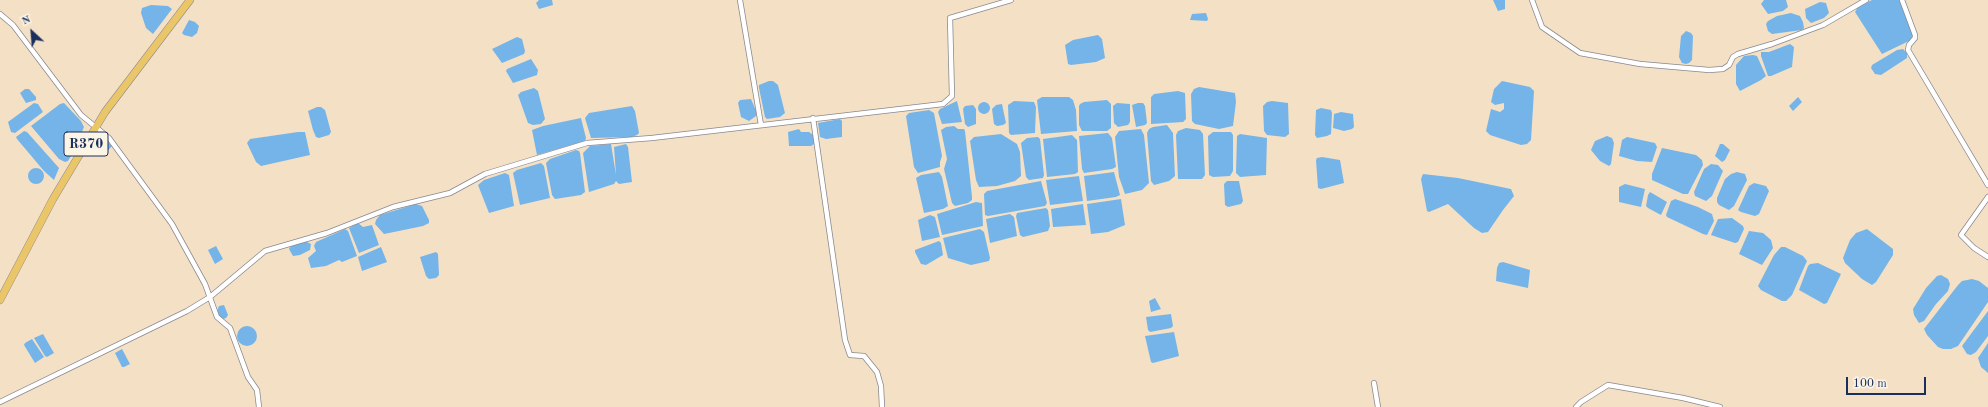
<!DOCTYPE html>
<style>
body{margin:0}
#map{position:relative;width:1988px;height:407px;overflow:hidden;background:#f4e0c4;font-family:"Old Standard TT",serif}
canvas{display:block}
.north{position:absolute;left:12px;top:12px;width:40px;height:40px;-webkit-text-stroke:3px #fcf5e5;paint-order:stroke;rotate:334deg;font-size:11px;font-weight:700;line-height:16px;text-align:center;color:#1b2f5e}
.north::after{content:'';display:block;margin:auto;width:14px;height:18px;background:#1b2f5e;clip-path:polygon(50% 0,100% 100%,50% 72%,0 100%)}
.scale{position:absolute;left:1846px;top:377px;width:80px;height:18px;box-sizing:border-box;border:2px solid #1b2f5e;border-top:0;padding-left:5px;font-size:12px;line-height:14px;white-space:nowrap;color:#1b2f5e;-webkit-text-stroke:3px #fcf5e5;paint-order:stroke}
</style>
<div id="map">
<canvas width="1988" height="407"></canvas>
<div class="north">N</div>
<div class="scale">100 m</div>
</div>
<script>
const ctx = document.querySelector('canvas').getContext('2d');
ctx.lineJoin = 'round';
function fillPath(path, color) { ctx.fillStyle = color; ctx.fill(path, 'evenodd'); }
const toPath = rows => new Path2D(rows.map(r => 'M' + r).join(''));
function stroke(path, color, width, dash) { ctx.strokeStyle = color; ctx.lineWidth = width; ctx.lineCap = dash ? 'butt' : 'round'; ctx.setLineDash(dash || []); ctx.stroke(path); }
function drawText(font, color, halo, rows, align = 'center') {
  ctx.font = font + ' "Old Standard TT",serif'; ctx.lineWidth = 4; ctx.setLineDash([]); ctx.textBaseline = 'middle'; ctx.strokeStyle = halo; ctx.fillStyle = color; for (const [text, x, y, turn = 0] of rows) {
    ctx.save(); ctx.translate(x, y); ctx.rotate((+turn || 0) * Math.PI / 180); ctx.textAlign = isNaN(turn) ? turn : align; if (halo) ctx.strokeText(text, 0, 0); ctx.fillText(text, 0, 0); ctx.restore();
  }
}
const water = toPath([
 [539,0,552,0,553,5,539,9,536,3],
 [1493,0,1505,0,1505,9,1498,11],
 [1764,0,1786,0,1788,7,1783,11,1768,14,1761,4],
 [1872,0,1900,0,1913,33,1911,40,1882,54,1855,12,1858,7],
 [1820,2,1826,3,1829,13,1824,18,1811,23,1806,18,1805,9],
 [151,5,168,6,172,9,153,34,146,28,141,13,142,8],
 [1206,13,1208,19,1207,21,1190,20,1192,14],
 [1791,13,1800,16,1803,22,1804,28,1802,30,1772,34,1768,31,1766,24,1768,21,1777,16],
 [189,20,195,22,199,26,197,33,192,37,184,35,182,33],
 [1686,31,1691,33,1693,36,1692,60,1689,63,1686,64,1682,63,1679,57,1681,36],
 [1098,35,1102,39,1105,58,1096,62,1071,65,1068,64,1065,45,1073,40],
 [517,37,522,39,525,51,524,54,502,63,492,49],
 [1790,44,1794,47,1792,67,1771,76,1768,76,1761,56,1761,52,1769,52],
 [1903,49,1907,53,1907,58,1881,75,1875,74,1871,68,1872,65,1897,50],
 [1753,55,1757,56,1766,76,1761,80,1740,91,1736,84,1736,65,1744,56],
 [531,59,538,70,537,75,513,83,506,71,507,69],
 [769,81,773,81,778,85,785,113,780,117,767,119,765,117,759,88,759,85],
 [1502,81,1530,87,1534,91,1531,140,1527,144,1521,145,1490,135,1486,131,1491,109,1500,112,1504,109,1504,103,1495,105,1491,102,1494,89],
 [1199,87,1235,93,1236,102,1233,126,1219,129,1195,124,1192,121,1191,94,1194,89],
 [534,88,538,91,545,119,541,124,533,125,528,123,518,95,521,92],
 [25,89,29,89,36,97,36,100,26,103,20,93],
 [1178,91,1185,93,1186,119,1183,122,1151,124,1151,97,1154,94],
 [1042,97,1069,97,1073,100,1076,110,1077,131,1041,134,1037,100],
 [1798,97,1802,102,1793,111,1789,106],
 [751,99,757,113,756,116,749,121,741,117,738,103,740,100],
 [1107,100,1111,104,1111,128,1107,131,1082,131,1079,125,1079,106,1080,104,1084,102],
 [957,101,962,122,942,124,938,112,940,109],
 [1014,101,1034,102,1036,107,1035,133,1011,135,1009,133,1008,105],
 [1272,101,1288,103,1289,134,1285,137,1267,135,1264,131,1263,106,1267,102],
 '978 108a6 6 0 1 1 12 0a6 6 0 1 1-12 0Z',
 [34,103,38,104,43,112,15,133,11,132,8,122],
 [64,103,81,121,84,127,74,151,68,161,65,162,59,159,31,126,60,104],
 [1117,103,1130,104,1130,122,1128,125,1118,127,1114,123,1113,106],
 [1138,103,1143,103,1145,106,1147,123,1145,125,1136,127,1132,105],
 [1002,104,1006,123,1003,125,997,126,994,124,992,109,996,105],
 [973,105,976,109,976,124,968,127,965,124,963,109,965,106],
 [632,106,635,111,639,133,637,135,632,137,591,138,585,118,589,113],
 [317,107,321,107,325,110,331,132,329,135,319,138,316,137,313,130,308,111],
 [1321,108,1331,110,1332,113,1331,134,1327,136,1317,138,1315,135,1316,110],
 [929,110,934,113,942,156,940,162,940,167,918,173,914,167,906,116,909,113],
 [1341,112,1353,114,1354,127,1352,129,1344,131,1333,128,1334,114],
 [581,118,586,138,585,141,537,155,532,130,543,126],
 [840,119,842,121,842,137,826,139,820,137,818,123],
 [1167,125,1173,133,1175,176,1169,181,1154,185,1151,181,1147,133,1149,129,1153,127],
 [954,126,958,129,964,129,965,131,972,197,972,200,968,203,955,206,952,203,944,169,947,159,941,130,946,127],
 [1186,128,1200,130,1203,134,1205,175,1202,179,1178,179,1176,135,1178,131],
 [799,129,801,132,809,132,813,135,814,144,811,146,789,146,788,132],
 [1141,129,1144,135,1149,183,1142,190,1125,194,1119,177,1115,137,1119,131],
 [24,131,27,132,59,168,54,180,44,171,17,139,16,137],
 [298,132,305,132,310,155,261,166,256,162,247,143,250,139],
 [1213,132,1231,132,1233,135,1233,171,1230,176,1213,177,1209,175,1208,136],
 [1108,133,1112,138,1116,167,1112,169,1084,173,1082,169,1079,136],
 [1001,134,1017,144,1020,152,1021,176,1015,181,997,186,979,187,976,180,970,141,974,137],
 [1240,134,1267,138,1266,175,1240,177,1236,173,1237,136],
 [1072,135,1077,140,1078,172,1075,174,1047,177,1043,139],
 [1607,136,1612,138,1614,143,1611,164,1609,166,1600,161,1591,150,1595,141],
 [101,137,112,146,103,156,92,149],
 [1627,137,1655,143,1657,147,1652,162,1637,161,1619,156,1622,140],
 [1027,138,1038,137,1040,139,1044,175,1043,178,1029,180,1026,177,1021,143],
 [611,144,616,175,614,147,626,144,628,147,632,182,619,184,616,181,614,184,589,192,583,153,590,146],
 [1720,144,1723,144,1730,150,1725,160,1722,162,1715,156],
 [1662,148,1696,155,1702,160,1703,165,1688,194,1683,194,1652,180,1652,174],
 [576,150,579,151,580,153,585,192,581,195,555,199,552,195,546,163,550,159],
 [1322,157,1340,160,1344,183,1321,189,1318,188,1316,160,1317,158],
 [541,163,544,166,550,198,520,205,513,173,517,170],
 [1711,164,1718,165,1723,171,1712,196,1706,201,1695,196,1694,192,1704,169],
 '28 176a8 8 0 1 1 16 0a8 8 0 1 1-16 0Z',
 [939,172,942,177,948,206,943,209,924,213,916,178,921,175],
 [1114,172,1120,195,1116,197,1087,201,1084,176],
 [1737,172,1745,174,1747,180,1734,206,1729,210,1719,205,1717,202,1717,198,1725,179,1731,174],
 [505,173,509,175,514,206,489,213,478,185,484,180],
 [1423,174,1458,178,1511,189,1514,196,1503,210,1488,232,1482,233,1474,228,1448,204,1429,212,1427,211,1421,179],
 [1079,176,1083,201,1050,205,1046,180],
 [1041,181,1047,203,1045,206,988,216,985,215,984,194,987,191],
 [1227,181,1239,181,1243,201,1241,204,1228,207,1225,205,1224,184],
 [1754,183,1766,186,1769,191,1759,214,1755,216,1741,212,1738,210,1749,186],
 [1625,184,1645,189,1641,207,1619,202,1619,187],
 [1650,192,1667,202,1661,215,1648,208,1646,206,1648,195],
 [1121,199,1125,225,1108,232,1091,234,1087,204],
 [1675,199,1698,207,1712,214,1714,221,1707,235,1703,234,1667,217,1666,215,1671,201],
 [976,202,982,203,983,226,942,235,937,214],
 [416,204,422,206,429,220,429,223,423,226,384,234,375,224,376,220,380,215],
 [1083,204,1086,225,1053,227,1051,209],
 [1046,208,1048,210,1050,226,1048,231,1023,237,1020,235,1016,216,1017,213],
 [1010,214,1014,217,1017,236,990,243,986,219],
 [930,215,935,217,940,237,922,241,918,220],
 [1732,218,1743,226,1744,229,1738,242,1735,243,1711,235,1718,219],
 [358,223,363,227,372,225,379,245,359,253,349,228],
 [345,229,348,231,357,256,342,262,339,260,326,266,311,268,308,258,316,251,314,246,316,242],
 [980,229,984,232,990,258,989,261,971,265,948,258,943,238],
 [1867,229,1893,249,1893,255,1876,282,1872,285,1862,279,1845,263,1843,258,1850,240,1856,233],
 [1749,231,1763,233,1771,240,1773,248,1762,265,1739,254],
 [305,241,311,244,310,250,300,255,293,256,289,249,290,247],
 [939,241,941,243,943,255,926,265,921,264,915,252,915,250],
 [216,246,223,259,215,264,208,250],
 [381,247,387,262,362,271,358,257],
 [1781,247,1785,247,1803,256,1807,261,1792,295,1786,301,1782,301,1761,290,1758,286,1774,255],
 [436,252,438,254,439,275,436,278,429,279,426,276,420,257],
 [1503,262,1530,270,1528,288,1496,281,1497,268,1499,263],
 [1818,263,1841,274,1827,303,1824,304,1799,290,1808,266,1810,264],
 [1941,275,1948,279,1950,284,1948,291,1936,304,1924,321,1919,323,1914,315,1913,309,1926,288,1937,276],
 [1972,279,1979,281,1988,288,1988,302,1958,346,1951,349,1943,349,1938,347,1927,335,1924,329,1958,285,1962,281],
 [1155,298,1161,309,1151,312,1149,301],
 [224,305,228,315,226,318,223,319,220,317,217,311,219,306],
 [1988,311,1988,336,1976,352,1971,355,1967,354,1962,346],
 [1171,314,1173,326,1171,328,1150,332,1148,330,1146,317],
 '237 336a10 10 0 1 1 20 0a10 10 0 1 1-20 0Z',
 [1174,332,1179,356,1153,363,1151,362,1145,336],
 [43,334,54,353,47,357,45,356,34,338],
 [32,339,44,357,35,363,24,345,25,343],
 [1988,343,1988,373,1981,367,1978,358],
 [122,349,130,364,124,367,122,367,115,353]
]);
const street = toPath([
 [740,0,761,125],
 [1532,0,1542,27,1580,53,1640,64,1709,70,1723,69,1729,65,1733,57,1738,54,1772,44,1823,25,1866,0],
 [1902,0,1915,35,1915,38,1909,45,1908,50,1988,185],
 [0,14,13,25,81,115,109,138,172,224,205,284,217,317,230,328,248,377,257,390,259,407],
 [813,118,845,340,850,355,864,356,877,372,881,386,882,407],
 [1988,197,1961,235,1974,248,1988,257],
 [1374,383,1378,407],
 [0,402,187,311,210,297,265,251,327,233,393,207,450,193,485,174,587,143,652,138,943,104,952,96,950,18,1011,0],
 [1576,407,1581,402,1608,385,1683,398,1720,407]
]);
const primary = toPath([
 [0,300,53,199,105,112,190,0]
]);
const shields = [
 [86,144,44]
];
const shieldNames = [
 ["R370",86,144]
];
fillPath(water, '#75b4e8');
stroke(street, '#888891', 6);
stroke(primary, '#888891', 8);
stroke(street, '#fff', 4.5);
stroke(primary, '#ebc669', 7);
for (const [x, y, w] of shields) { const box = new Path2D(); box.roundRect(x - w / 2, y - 12, w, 24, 3); ctx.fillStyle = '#fcf5e5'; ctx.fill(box); stroke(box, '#1b2f5e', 1); }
drawText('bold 14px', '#1b2f5e', null, shieldNames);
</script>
